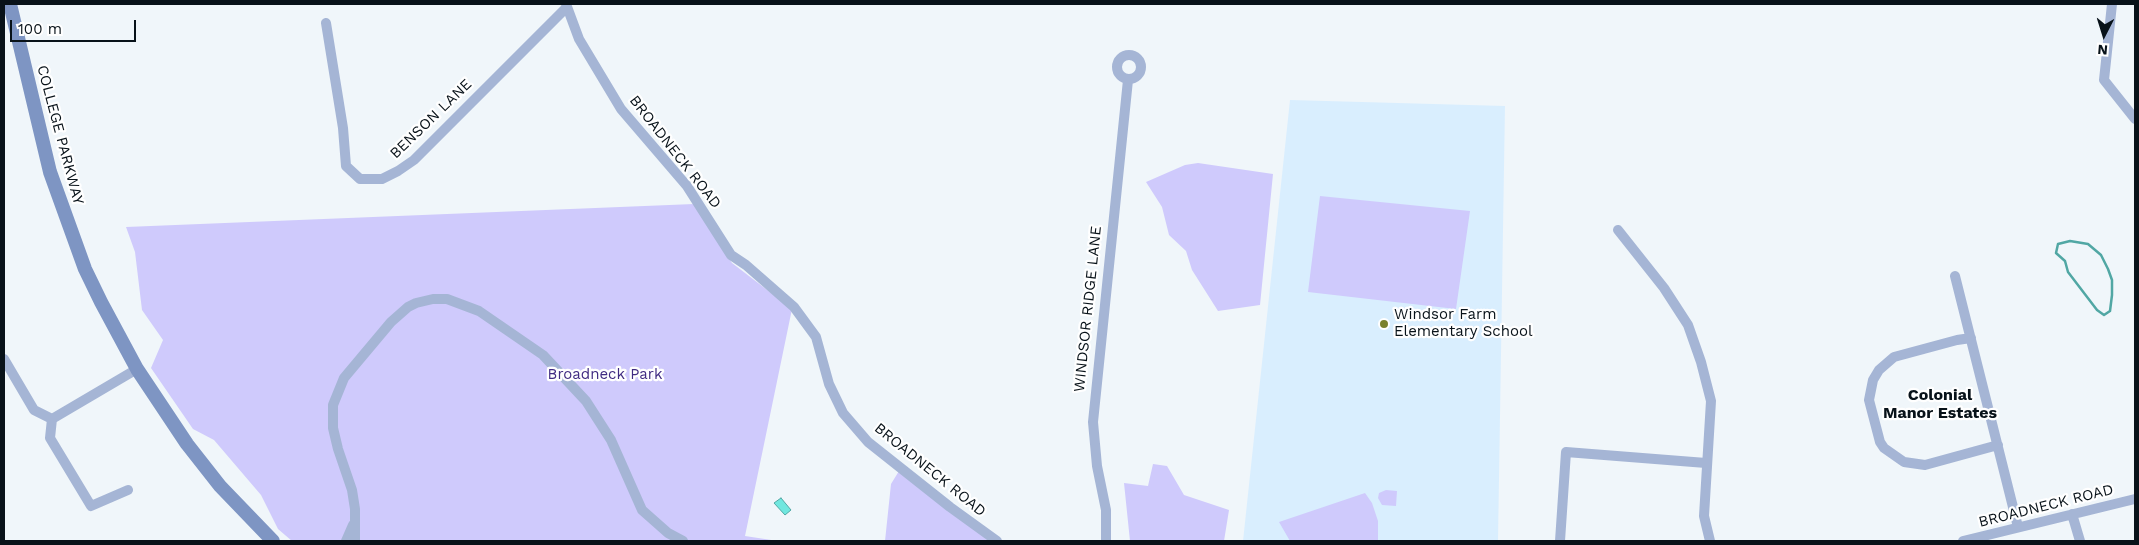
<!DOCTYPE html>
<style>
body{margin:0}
#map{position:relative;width:2139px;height:545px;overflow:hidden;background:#f0f6fa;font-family:"Work Sans",sans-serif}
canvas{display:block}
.frame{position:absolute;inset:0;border:5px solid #081219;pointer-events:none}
.north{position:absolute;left:2079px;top:10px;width:50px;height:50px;-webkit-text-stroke:4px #fff;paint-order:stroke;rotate:185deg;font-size:14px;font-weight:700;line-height:20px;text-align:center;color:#081219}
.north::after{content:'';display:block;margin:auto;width:18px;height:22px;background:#081219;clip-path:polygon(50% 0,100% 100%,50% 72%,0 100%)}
.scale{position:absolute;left:10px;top:20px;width:126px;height:22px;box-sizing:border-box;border:2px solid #081219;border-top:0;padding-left:6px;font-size:15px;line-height:18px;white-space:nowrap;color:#081219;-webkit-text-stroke:4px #fff;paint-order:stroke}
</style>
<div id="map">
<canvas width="2139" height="545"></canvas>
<div class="frame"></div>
<div class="north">N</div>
<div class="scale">100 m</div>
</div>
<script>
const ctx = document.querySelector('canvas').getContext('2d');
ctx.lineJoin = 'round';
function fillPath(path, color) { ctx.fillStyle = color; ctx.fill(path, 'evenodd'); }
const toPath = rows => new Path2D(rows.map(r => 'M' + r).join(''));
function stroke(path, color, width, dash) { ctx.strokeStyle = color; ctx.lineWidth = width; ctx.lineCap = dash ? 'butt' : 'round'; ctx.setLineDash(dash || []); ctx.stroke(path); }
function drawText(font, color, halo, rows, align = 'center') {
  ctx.font = font + ' "Work Sans",sans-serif'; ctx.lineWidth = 4.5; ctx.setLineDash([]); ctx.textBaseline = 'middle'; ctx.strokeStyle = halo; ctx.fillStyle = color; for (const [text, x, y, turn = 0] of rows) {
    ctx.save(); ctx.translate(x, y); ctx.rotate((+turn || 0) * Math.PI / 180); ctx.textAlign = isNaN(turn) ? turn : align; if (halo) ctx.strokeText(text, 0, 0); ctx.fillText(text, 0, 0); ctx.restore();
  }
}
const built = toPath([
 [1290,100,1505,106,1498,541,1243,541]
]);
const green = toPath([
 [1198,163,1273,174,1260,305,1218,311,1192,270,1186,251,1169,235,1162,207,1146,182,1185,165],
 [1320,196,1470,211,1456,309,1308,292],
 [694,204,732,263,792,309,745,536,778,541,292,541,278,529,261,495,214,440,193,429,151,368,163,340,142,310,135,252,126,227],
 [1153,464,1167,466,1184,495,1229,510,1224,541,1130,541,1124,483,1148,486],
 [899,471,993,541,885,541,891,484],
 [1386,490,1397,491,1396,506,1382,505,1378,498,1379,493],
 [1365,493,1372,503,1378,521,1378,541,1290,541,1279,522]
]);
const water = toPath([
 [781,498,791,510,785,515,774,503,781,498]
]);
const stream = toPath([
 [2070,241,2088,244,2101,255,2108,269,2112,280,2112,295,2110,311,2104,315,2097,310,2068,272,2065,261,2056,253,2058,244,2070,241]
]);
const street = toPath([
 [566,4,579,39,621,109,687,186,731,255,746,265,794,307,816,337,829,384,843,413,868,442,950,507,997,541],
 [2112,4,2104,80,2135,119],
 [326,23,343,128,346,166,360,179,382,179,398,171,414,160,566,8],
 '1117 67a12 12 0 1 1 24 0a12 12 0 1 1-24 0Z',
 [1618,230,1664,288,1688,325,1701,362,1711,401,1704,516,1710,541],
 [1955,276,2018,527],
 [1971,338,1957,340,1894,357,1879,370,1873,380,1869,400,1880,442,1884,448,1904,462,1925,465,1998,445],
 [4,359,34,410,52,419],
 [52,419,50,438,91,506,128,490],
 [52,419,137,369],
 [2072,514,2080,541],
 [346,541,353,525],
 [355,541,355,509,352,490,338,449,333,428,333,405,344,378,391,322,408,307,416,303,433,299,447,299,479,311,543,355,586,401,611,440,642,510,668,533,683,541],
 [1106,541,1106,510,1097,466,1093,422,1128,80],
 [1560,541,1566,452,1706,463],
 [1963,541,2135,499]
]);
const secondary = toPath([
 [10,4,50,172,85,269,101,302,137,369,187,444,220,486,273,541]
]);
const markers = [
 [1384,324,5,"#79812c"]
];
const streetNames = [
 ["BENSON LANE",431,119,-44],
 ["COLLEGE PARKWAY",60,135,75],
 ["BROADNECK ROAD",675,152,52],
 ["WINDSOR RIDGE LANE",1088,309,-84],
 ["BROADNECK ROAD",930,470,39],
 ["BROADNECK ROAD",2046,506,-14]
];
const poiNames = [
 ["Windsor Farm",1394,315],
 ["Elementary School",1394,332]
];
const parkNames = [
 ["Broadneck Park",605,375]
];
const neighbourhoodNames = [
 ["Colonial",1940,395],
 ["Manor Estates",1940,413]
];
fillPath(built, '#d9eefe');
fillPath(green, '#cfcafc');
fillPath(water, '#70e7df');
stroke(water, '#51a7a4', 1);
stroke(stream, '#51a7a4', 2.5);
stroke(street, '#a5b5d5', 10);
stroke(secondary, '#7e95c3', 14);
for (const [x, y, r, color] of markers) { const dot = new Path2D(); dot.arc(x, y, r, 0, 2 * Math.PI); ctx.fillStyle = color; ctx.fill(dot); stroke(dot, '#fff', 2); }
drawText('15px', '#081219', '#fff', streetNames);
drawText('15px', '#081219', '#fff', poiNames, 'left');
drawText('15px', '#402b82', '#fff', parkNames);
drawText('bold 16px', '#081219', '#fff', neighbourhoodNames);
</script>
